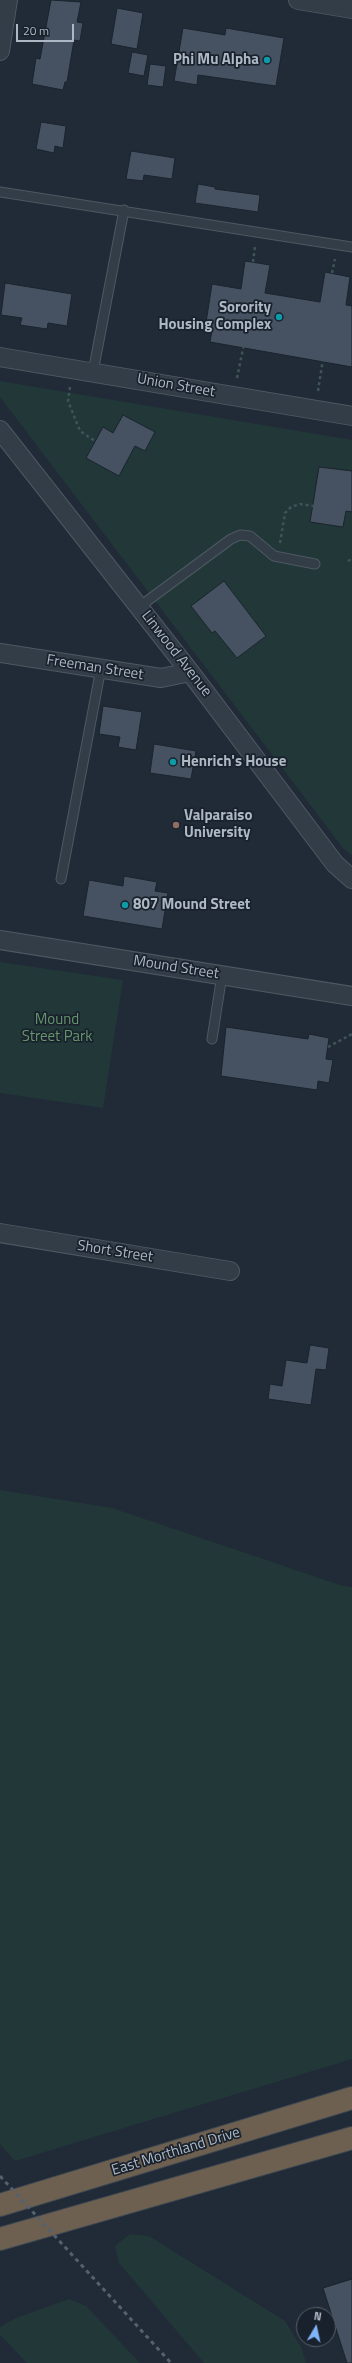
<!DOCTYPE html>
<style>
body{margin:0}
#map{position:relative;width:352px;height:2363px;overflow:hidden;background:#202b37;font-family:"Titillium Web",sans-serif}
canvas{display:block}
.north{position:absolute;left:296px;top:2307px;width:40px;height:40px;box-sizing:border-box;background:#19222c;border:1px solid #545e69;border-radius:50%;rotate:9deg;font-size:11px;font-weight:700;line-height:16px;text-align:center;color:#adb8c4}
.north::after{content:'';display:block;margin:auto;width:14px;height:18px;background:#7fb5f8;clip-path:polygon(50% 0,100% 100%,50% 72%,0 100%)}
.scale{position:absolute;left:16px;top:24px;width:58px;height:18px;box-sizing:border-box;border:2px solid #adb8c4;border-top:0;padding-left:5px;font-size:12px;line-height:14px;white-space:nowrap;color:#adb8c4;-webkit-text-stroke:3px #19222c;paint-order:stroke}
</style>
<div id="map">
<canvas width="352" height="2363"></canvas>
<div class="north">N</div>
<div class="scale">20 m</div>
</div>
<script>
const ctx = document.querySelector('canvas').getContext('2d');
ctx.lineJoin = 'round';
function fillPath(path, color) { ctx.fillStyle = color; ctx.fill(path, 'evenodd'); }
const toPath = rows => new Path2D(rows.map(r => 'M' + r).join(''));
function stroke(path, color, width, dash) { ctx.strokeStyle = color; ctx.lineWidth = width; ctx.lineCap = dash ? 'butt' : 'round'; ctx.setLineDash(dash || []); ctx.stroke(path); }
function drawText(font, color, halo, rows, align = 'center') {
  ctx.font = font + ' "Titillium Web",sans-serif'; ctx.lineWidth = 3.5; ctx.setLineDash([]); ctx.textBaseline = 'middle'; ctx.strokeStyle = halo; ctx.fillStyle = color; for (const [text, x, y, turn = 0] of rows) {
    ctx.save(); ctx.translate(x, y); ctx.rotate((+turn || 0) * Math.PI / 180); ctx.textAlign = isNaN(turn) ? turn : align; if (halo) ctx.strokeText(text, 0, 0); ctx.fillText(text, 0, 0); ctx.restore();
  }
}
const green = toPath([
 [0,381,352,440,352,856,343,848,0,397],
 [0,962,123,980,103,1108,0,1093],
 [0,1490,112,1508,340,1585,352,1587,352,2059,15,2161,0,2144],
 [130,2234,149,2236,285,2321,302,2349,306,2363,204,2363,119,2263,115,2246],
 [69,2299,86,2306,140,2363,27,2363,0,2335,0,2327,16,2318]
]);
const building = toPath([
 [51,0,81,2,77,22,83,23,80,41,74,40,67,82,65,82,63,90,32,84,36,58,40,59,51,0],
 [117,8,143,13,137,49,111,44,117,8],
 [183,28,225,35,226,28,284,38,276,86,198,75,197,85,174,81,183,28],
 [132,52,148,55,144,76,128,73,132,52],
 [150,64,166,66,163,87,147,85,150,64],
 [41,122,66,126,63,148,55,146,54,153,36,149,41,122],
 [131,151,175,158,172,179,144,175,143,181,126,179,131,151],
 [198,184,215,187,215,189,260,195,258,212,195,203,198,184],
 [245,261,270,265,265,293,320,302,325,272,350,277,346,305,352,306,352,367,210,342,212,330,205,329,212,284,241,289,245,261],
 [5,283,72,294,67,326,48,323,47,329,20,325,22,318,1,315,5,283],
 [123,415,155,432,145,451,135,446,119,476,86,458,103,427,113,433,123,415],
 [319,467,352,471,352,512,346,511,343,527,310,522,319,467],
 [224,581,266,636,237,658,215,631,212,633,191,606,224,581],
 [103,706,142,712,136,750,118,747,120,737,99,734,103,706],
 [154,744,196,751,191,779,150,773,154,744],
 [124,876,157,882,155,891,168,893,162,929,83,916,89,880,123,886,124,876],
 [226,1027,308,1039,309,1034,329,1038,326,1059,333,1060,329,1083,318,1081,317,1090,221,1076,226,1027],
 [310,1345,329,1348,326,1370,316,1369,311,1405,268,1399,270,1384,282,1386,286,1360,307,1363,310,1345],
 [352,2279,352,2363,347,2363,323,2288,352,2279]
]);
const path = toPath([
 [253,262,255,246],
 [332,273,335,259],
 [237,378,244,344],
 [70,387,68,401,80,431,95,441],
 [318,391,323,359],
 [280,543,285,513,291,507,300,504,313,506],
 [348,561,352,559],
 [328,1047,352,1034]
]);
const lane = toPath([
 [0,192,352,247],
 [93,372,124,210],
 [139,607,231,539,240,535,250,536,274,556,315,564],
 [61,879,101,668],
 [212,1039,222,975]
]);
const street = toPath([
 [298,0,352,9],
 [0,51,8,0],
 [0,357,352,416],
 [0,430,190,672,335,864,352,879],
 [0,653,161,678,190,672],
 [0,940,352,996],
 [0,1233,230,1271]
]);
const highway = toPath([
 [0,2205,352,2098],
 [0,2239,352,2138]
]);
const rail = toPath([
 [0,2176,171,2363]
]);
const markers = [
 [267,60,4,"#0f9aa8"],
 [279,317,4,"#0f9aa8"],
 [173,762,4,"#0f9aa8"],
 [176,825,4,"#8d6e63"],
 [125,905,4,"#0f9aa8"]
];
const poiNames = [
 ["Phi Mu Alpha",259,60,"right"],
 ["Sorority",271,308,"right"],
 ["Housing Complex",271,325,"right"],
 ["Henrich's House",181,762],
 ["Valparaiso",184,816],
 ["University",184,833],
 ["807 Mound Street",133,905]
];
const streetNames = [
 ["Union Street",176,386,10],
 ["Linwood Avenue",176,654,52],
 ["Freeman Street",95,668,9],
 ["Mound Street",176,968,9],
 ["Short Street",115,1252,9],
 ["East Morthland Drive",176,2152,-17]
];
const parkNames = [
 ["Mound",57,1020],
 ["Street Park",57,1037]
];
fillPath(green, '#223738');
fillPath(building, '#465261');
stroke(building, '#1b242e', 1);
stroke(lane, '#4e5862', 11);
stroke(street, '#4e5862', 20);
stroke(highway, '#3e4852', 24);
stroke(path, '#3f5456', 2.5, [3, 3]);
stroke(lane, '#333d48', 9);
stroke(street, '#333d48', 18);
stroke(highway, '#6e6050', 22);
stroke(rail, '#55616f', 3, [4, 4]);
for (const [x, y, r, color] of markers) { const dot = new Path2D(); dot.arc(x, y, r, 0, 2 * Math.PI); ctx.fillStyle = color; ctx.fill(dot); stroke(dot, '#19222c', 1.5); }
drawText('bold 15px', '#adb8c4', '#19222c', poiNames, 'left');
drawText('15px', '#adb8c4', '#19222c', streetNames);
drawText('15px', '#65956d', '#19222c', parkNames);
</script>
